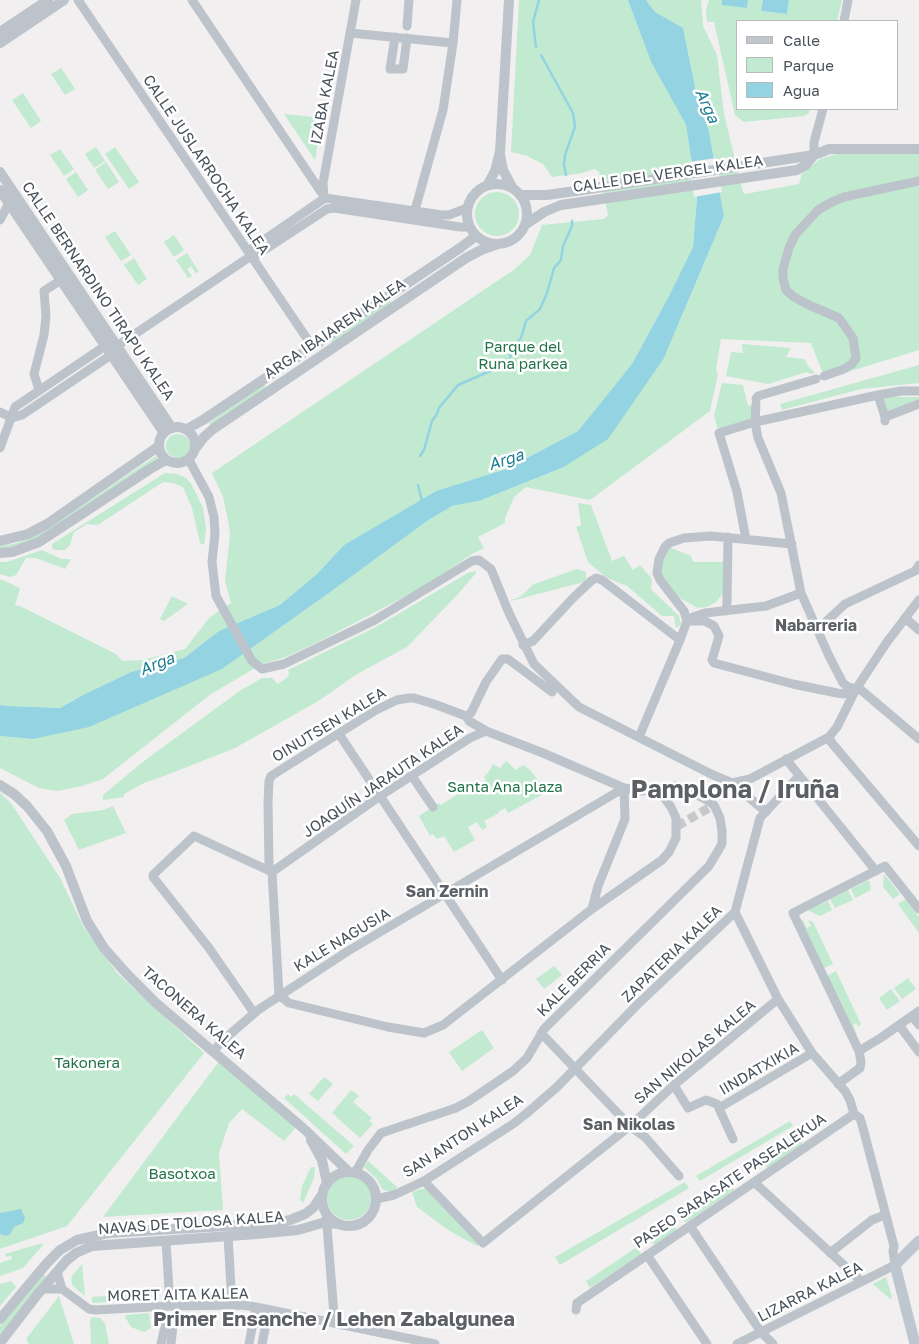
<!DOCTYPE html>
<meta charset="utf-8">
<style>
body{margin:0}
#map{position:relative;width:919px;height:1344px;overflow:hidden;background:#f1efef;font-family:"Golos Text",sans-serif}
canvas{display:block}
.legend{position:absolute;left:736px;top:20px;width:162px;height:90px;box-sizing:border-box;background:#fff;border:1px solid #b6babd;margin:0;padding:6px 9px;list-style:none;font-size:15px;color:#49525a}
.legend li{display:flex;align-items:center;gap:10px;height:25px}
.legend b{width:25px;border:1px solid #b6babd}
</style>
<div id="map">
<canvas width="919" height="1344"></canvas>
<ul class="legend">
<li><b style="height:6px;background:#bec7d0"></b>Calle</li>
<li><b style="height:14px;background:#c2ead0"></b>Parque</li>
<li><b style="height:14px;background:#94d3e1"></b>Agua</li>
</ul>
</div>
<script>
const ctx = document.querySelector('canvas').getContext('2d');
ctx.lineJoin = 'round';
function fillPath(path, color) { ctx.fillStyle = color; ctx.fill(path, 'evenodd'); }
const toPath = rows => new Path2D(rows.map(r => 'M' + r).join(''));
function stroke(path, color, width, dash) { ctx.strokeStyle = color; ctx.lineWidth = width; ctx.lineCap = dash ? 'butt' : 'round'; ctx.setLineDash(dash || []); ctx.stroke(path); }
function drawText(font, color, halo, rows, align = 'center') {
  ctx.font = font + ' "Golos Text",sans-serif'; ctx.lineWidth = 5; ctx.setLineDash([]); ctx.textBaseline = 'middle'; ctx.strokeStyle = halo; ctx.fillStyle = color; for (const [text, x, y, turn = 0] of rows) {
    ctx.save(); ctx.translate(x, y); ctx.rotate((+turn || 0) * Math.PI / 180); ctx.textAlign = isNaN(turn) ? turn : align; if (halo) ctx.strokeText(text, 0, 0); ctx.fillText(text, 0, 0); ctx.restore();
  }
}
const green = toPath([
 [519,0,628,0,651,62,686,125,697,198,693,247,669,296,632,364,578,431,506,469,436,491,344,545,317,574,280,605,219,631,184,658,131,672,83,695,60,708,9,706,0,705,0,579,20,588,15,605,20,606,116,654,122,661,143,660,185,649,210,617,231,603,225,581,230,534,228,520,223,497,212,473,515,269,530,255,542,225,604,219,608,215,599,172,594,169,582,173,552,177,543,164,527,156,511,152],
 [646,0,701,0,703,26,717,55,724,114,743,192,745,194,799,184,802,174,820,159,836,154,919,154,919,350,825,379,811,343,721,339,716,370,718,374,710,411,590,500,526,487,514,497,505,518,505,523,478,537,484,548,472,554,425,586,318,642,286,657,262,664,211,694,103,779,82,786,57,791,39,788,0,768,0,736,33,739,222,669,329,593,427,521,452,506,479,501,563,468,664,358,724,216,710,138,696,92,683,29,655,12],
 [709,0,722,0,722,4,747,8,748,0,763,0,761,11,787,14,789,0,842,0,837,21,738,21,738,109,810,109,808,114,804,116,744,122,735,115,714,22,707,22,706,10],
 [61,68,75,89,65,95,51,74],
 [23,93,41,121,31,128,12,100],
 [284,114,322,118,315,160],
 [96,147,105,161,94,168,85,154],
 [115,147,139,182,129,189,105,154],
 [60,149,74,169,64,176,50,155],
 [106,162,119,182,108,189,95,170],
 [76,172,88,190,78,197,66,179],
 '475 214a22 22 0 1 1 44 0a22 22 0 1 1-44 0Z',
 [115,231,131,255,121,261,105,237],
 [174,235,184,250,174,257,164,242],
 [187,253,199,272,196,273,191,266,187,269,192,276,188,278,176,260],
 [134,258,147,279,138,285,124,265],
 [390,300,392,304,333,344,330,340],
 [742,344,791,348,786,357,805,359,808,366,815,373,810,374,807,372,768,384,726,376,731,352,743,353],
 [919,365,919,383,861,389,782,410,780,404],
 [722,383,743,385,748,406,756,404,755,422,719,433,714,416],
 [264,384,266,388,211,426,209,423],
 [884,397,919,397,919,402,888,414],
 '166 446a12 12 0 1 1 24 0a12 12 0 1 1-24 0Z',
 [156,456,159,461,30,542,0,550,0,546,17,543,44,531],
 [165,473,177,474,186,478,192,485,203,508,206,529,204,545,200,543,192,508,183,487,173,483,163,482,98,525,87,524,74,532,70,545,65,550,54,550,52,548,52,544],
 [578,503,591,505,612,561,624,556,633,570,640,565,652,579,651,589,679,616,681,623,680,625,676,628,674,616,662,616,627,586,607,578,588,562,576,527,581,525],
 [669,547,691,556,693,562,726,562,723,593,716,602,707,607,698,608,680,598,669,587,663,579,661,573,663,554],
 [42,550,61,559,71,559,65,569,36,558,26,558,16,575,10,577,0,574,0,562,7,562],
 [577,569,586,572,586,579,584,582,511,601,511,600,520,597,534,584],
 [475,571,476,573,458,594,407,647,357,674,320,700,235,748,164,776,144,783,124,794,124,797,103,800,103,795,144,761,241,690,262,678,272,678,278,684,289,676,288,670,376,627,468,573],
 [172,596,188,604,164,621,160,619],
 [506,761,516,770,523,765,526,767,531,771,547,792,508,813,505,808,498,812,499,813,484,821,487,827,482,830,477,822,468,827,475,840,454,852,444,836,437,839,433,834,430,836,419,816,439,803,441,805,461,792,463,794,480,784,486,780,484,777,488,773,493,764,500,768],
 [0,793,11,803,60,878,83,926,118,974,204,1053,67,1226,0,1249],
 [113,806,126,833,79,850,64,820,72,814,103,810],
 [884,874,900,894,893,899,883,887],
 [869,880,871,890,855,898,851,889],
 [848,890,853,900,835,908,830,899],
 [906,899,919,917,919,933,898,904],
 [828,901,832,910,820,916,807,910],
 [801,920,803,920,807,928,811,926,808,920,813,922,833,964,824,968],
 [554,966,562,975,544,989,536,979],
 [836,971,861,1024,858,1027,856,1023,853,1025,857,1034,854,1033,827,976],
 [908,978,916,989,902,999,894,988],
 [891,989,900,1001,887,1010,879,998],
 [482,1030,494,1048,462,1071,449,1052],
 [220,1060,296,1127,284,1141,242,1109,229,1123,219,1153,223,1210,103,1217],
 [324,1077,333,1084,318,1101,309,1094],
 [351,1090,359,1096,353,1102,372,1118,369,1121,373,1124,360,1138,332,1113],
 [288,1094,291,1097,294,1094,354,1146,346,1154,284,1098],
 [790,1121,793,1126,700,1181,696,1176],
 [801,1141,802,1144,767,1168,764,1164],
 [368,1161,397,1187,393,1193,382,1189,377,1179,364,1167],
 [311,1167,315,1167,314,1178,303,1203,300,1200,302,1186],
 '327 1198a22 22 0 1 1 44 0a22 22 0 1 1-44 0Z',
 [685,1182,689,1188,560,1265,555,1257],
 [731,1186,734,1190,686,1223,682,1218],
 [421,1189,429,1189,481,1243,477,1246,448,1230,417,1207,412,1192],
 [673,1223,677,1230,654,1245,649,1239],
 [42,1243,43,1245,23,1268,0,1276,0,1263,12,1259,11,1256,6,1257,5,1254],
 [637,1247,641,1254,590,1288,586,1281],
 [82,1264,85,1296,73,1286,71,1281,72,1276],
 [45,1275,46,1278,0,1340,0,1326,39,1276],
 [886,1277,892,1297,890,1299,873,1284],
 [11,1281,16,1287,0,1306,0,1284],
 [153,1293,154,1299,92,1303,92,1297],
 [59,1296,74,1344,29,1344,26,1339],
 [149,1313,151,1328,144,1332,131,1327,125,1317,126,1315],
 [92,1317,100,1318,105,1323,109,1344,91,1344,90,1321]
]);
const water = toPath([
 [628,0,646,0,655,12,683,28,696,92,709,132,724,216,664,358,608,439,562,468,479,501,452,506,427,521,329,593,222,669,89,727,33,739,0,736,0,705,9,706,60,708,83,695,131,672,184,658,219,631,280,605,317,574,344,545,436,491,506,469,578,431,632,364,669,296,693,247,697,198,686,125,651,62],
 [722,0,748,0,747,8,722,5],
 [763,0,789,0,787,14,761,11],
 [21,1209,25,1218,23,1223,14,1227,10,1234,6,1236,0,1234,0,1213]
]);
const pier = toPath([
 [716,158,722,192,694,197,689,162]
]);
const stream = toPath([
 [536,47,533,22,539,0],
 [541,55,573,113,575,127,565,155,564,164,566,175],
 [420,456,424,450,432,421,437,414,439,408,458,385,504,365,510,359,511,351,521,338,526,321,540,309,547,293,554,268,561,260,563,246,572,226,572,221],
 [418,485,422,501]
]);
const minorTunnel = toPath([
 [677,826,714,805]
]);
const minor = toPath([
 [78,0,312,346],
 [192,0,325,198],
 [844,21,848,0],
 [407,26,409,0],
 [350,33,453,43],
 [395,37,390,69,403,69,407,38],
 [814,155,814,142,823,109],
 [324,196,323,183,356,0],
 [415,210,443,110,453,43,457,0],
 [0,220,9,203],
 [248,251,325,198,442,215,449,215,467,208],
 [252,258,327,209,334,208,460,227,469,227],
 [117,346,251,256],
 [824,376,844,369,852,364,856,358,853,338,839,318,809,305,794,297,786,290,783,279,783,269,789,248,795,235,818,210,832,202,844,197,919,181],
 [39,390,34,374,44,335,46,316,44,291,61,280],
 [878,395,885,417,885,421],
 [756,399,758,396,816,379],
 [756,404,755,422,758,438,781,493,801,593,829,656,843,683,848,687,861,690,919,739],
 [0,412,12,418],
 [885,417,919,404],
 [12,418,22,415,111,355],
 [0,448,15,407,105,346],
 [189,460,209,497,214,517,215,534,212,562,216,596,252,661,262,669,284,664,375,620,472,561,479,560,491,569,509,613,534,664,579,707,711,774,732,783,766,812],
 [746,539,737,492,719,433,755,422,878,395,901,391,919,391],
 [726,611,727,602,728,537],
 [905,618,919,630],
 [688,620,693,617,705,613,766,606,801,593],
 [687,621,705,621,714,626,719,636,712,660,714,663,793,684,837,693,844,694,855,689],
 [687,621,684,611,660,580,657,573,659,559,665,547,669,543,684,538,711,536,792,544],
 [817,630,845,604,915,571,919,565],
 [680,640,687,621],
 [523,645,533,641,573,598,591,581,596,578,602,580,680,640,639,737],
 [466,716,471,713,486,682,502,659,508,659,552,692],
 [339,734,502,980],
 [829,737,831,742,919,846],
 [786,759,876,871],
 [412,776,433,807],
 [732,783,750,779,829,737,837,727,856,689,887,642,919,600],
 [272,872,380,796,470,738,486,731,543,753,624,788,642,791,676,786,681,787,707,800,714,805,720,818,722,831,722,844,709,866,544,1029,527,1058,513,1071,469,1101,456,1108,381,1133,368,1150,355,1173],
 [592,909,598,886,625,819,624,788],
 [735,912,778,999,812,1053,845,1091,850,1100,854,1114],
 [279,995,289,1003,388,1027,424,1033,443,1025,592,909,662,860,669,852,676,838,676,818,671,807,658,789],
 [279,995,272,872,269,865,268,803,269,781,271,776,376,710,397,700,409,698,414,698,434,704,466,716,469,721,486,731],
 [254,1013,209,948,153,877,153,875,194,836,272,872],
 [912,1016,919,1025],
 [899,1025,919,1052],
 [541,1033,630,1126,645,1137,679,1176],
 [214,1051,221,1042,258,1010,348,951,624,788],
 [859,1051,882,1037,919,1011],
 [838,1084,860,1068,861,1062,859,1051,793,913,885,866,919,909],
 [674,1085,688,1108,706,1100,717,1104,733,1139],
 [719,1108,812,1053],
 [424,1181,483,1243,630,1126,674,1085,778,999],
 [754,1182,861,1281],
 [376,1199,394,1195,424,1181,513,1124,527,1113,557,1087,637,1005,735,912,760,818,799,776],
 [326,1213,334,1315,341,1325],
 [690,1226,761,1332,773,1344],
 [228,1236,232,1305],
 [166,1241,170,1306],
 [830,1253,872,1220,882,1216],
 [647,1255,707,1344],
 [57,1272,62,1289,89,1309,95,1310,170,1306,241,1305,256,1307,435,1344],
 [42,1289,62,1289],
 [576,1310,577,1303,854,1114],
 [254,1322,266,1324,262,1344],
 [161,1344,165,1326],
 [171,1344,173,1326],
 [249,1344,256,1307],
 [737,1344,895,1265,893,1251,894,1246,863,1128,860,1118,854,1114]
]);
const tertiary = toPath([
 [0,32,48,0],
 [0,43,64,0],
 [500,155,503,170,512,187],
 [0,172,172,428],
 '467 214a30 30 0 1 1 60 0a30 30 0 1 1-60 0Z',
 [488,184,495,171,500,152,509,0],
 [0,190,164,433],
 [521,195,547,195,583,190,814,155,829,149,919,149],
 [526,224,544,212,561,205,797,170,806,165,814,155],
 '159 445a18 18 0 1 1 36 0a18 18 0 1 1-36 0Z',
 [187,429,203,420,460,248,476,236],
 [195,449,204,437,213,429,466,258,481,250,498,244],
 [0,541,28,534,47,524,159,446],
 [0,553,12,552,39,542,150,469,166,460],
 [0,785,14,794,27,806,47,831,66,866,87,921,104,948,127,974,156,1003,303,1128,349,1172],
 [311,1140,322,1160,327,1183],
 '322 1199a27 27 0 1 1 54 0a27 27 0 1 1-54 0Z',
 [0,1319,47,1263,60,1250,77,1240,108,1233,275,1223,290,1220,305,1214,313,1208,322,1195],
 [0,1343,37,1295,67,1260,76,1253,92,1246,257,1234,298,1230,322,1223,340,1224]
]);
const secondary = toPath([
 [915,1344,895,1265,919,1241]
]);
const streetNames = [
 ["IZABA KALEA",325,97,-79],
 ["CALLE JUSLARROCHA KALEA",206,165,56],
 ["CALLE DEL VERGEL KALEA",668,174,-8],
 ["CALLE BERNARDINO TIRAPU KALEA",98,291,56],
 ["ARGA IBAIAREN KALEA",335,329,-34],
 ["OINUTSEN KALEA",329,725,-31],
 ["JOAQUÍN JARAUTA KALEA",383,781,-34],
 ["KALE NAGUSIA",342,940,-31],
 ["ZAPATERIA KALEA",672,954,-44],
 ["KALE BERRIA",574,980,-45],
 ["TACONERA KALEA",194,1013,41],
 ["SAN NIKOLAS KALEA",695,1052,-40],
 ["IINDATXIKIA",759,1069,-30],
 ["SAN ANTON KALEA",463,1136,-33],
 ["PASEO SARASATE PASEALEKUA",730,1181,-34],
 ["NAVAS DE TOLOSA KALEA",191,1223,-4],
 ["LIZARRA KALEA",810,1292,-27],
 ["MORET AITA KALEA",178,1295,-1]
];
const parkNames = [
 ["Parque del",523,347],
 ["Runa parkea",523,364],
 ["Santa Ana plaza",505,787],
 ["Takonera",87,1063],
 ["Basotxoa",182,1174]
];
const waterNames = [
 ["Arga",707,106,66],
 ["Arga",506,460,-18],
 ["Arga",157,664,-22]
];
const neighbourhoodNames = [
 ["Nabarreria",816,626],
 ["San Zernin",447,892],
 ["San Nikolas",629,1125]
];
const districtNames = [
 ["Primer Ensanche / Lehen Zabalgunea",334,1320]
];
const townNames = [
 ["Pamplona / Iruña",735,790]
];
fillPath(green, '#c2ead0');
fillPath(water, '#94d3e1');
fillPath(pier, '#f1efef');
stroke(stream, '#94d3e1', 2.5);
stroke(minorTunnel, '#c7c8ca', 9, [9, 4.5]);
stroke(minor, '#bcc3ca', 9);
stroke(tertiary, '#bcc3ca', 10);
stroke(secondary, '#bec7d0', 11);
drawText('15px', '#49525a', '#fff', streetNames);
drawText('15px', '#227348', '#fff', parkNames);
drawText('italic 16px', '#1c7c92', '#fff', waterNames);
drawText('bold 16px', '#5c5f63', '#fff', neighbourhoodNames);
drawText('bold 20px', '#5c5f63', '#fff', districtNames);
drawText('bold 25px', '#5c5f63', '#fff', townNames);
</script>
